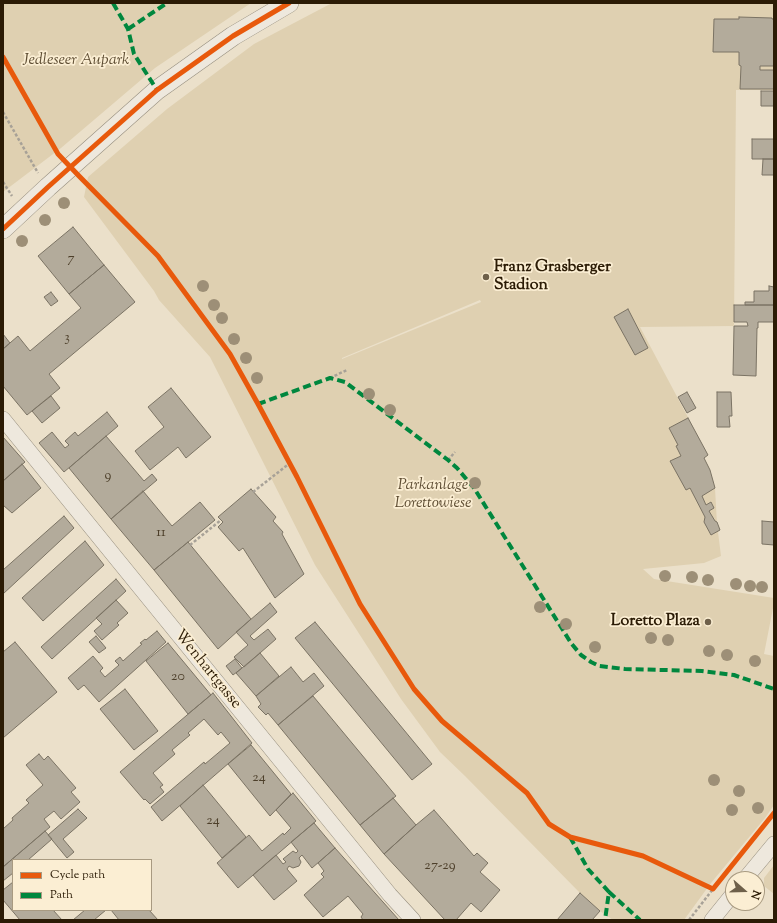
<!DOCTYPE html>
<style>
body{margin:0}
#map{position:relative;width:777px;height:923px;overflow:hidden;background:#ebe0ca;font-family:"Sorts Mill Goudy",serif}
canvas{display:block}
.frame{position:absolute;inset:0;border:4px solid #2b1b05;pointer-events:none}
.legend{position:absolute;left:12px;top:859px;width:140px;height:52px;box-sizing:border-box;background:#fbeed3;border:1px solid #a89a81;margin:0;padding:5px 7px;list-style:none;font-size:12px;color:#2b1b05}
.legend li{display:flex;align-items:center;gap:8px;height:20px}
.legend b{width:20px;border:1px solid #a89a81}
.north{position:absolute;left:725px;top:871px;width:40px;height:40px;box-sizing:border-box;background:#fbeed3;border:1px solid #a89a81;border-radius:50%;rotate:110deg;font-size:11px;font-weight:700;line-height:16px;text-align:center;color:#2b1b05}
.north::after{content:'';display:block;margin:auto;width:14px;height:18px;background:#6e604a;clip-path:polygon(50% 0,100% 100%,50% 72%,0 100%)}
</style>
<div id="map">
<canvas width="777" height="923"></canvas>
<div class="frame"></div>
<ul class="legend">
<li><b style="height:5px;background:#e8590c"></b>Cycle path</li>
<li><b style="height:5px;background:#00873e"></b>Path</li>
</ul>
<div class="north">N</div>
</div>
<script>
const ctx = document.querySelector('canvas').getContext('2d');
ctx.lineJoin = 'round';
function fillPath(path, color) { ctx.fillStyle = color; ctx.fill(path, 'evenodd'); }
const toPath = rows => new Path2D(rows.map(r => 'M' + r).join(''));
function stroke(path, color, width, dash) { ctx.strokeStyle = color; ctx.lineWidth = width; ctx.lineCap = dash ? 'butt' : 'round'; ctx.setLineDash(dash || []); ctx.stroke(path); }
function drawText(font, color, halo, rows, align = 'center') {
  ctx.font = font + ' "Sorts Mill Goudy",serif'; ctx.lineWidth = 3.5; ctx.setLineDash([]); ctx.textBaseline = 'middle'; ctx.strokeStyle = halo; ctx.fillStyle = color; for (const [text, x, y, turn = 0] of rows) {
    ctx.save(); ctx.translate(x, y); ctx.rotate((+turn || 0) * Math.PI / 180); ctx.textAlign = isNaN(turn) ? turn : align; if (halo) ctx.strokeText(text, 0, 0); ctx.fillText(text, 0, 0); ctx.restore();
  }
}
const green = toPath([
 [3,3,251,3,155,68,61,148,3,192],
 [332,3,774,3,774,90,736,90,734,326,640,327,708,455,704,458,710,470,715,488,717,524,720,530,718,532,721,556,704,563,643,569,654,579,774,598,774,603,764,654,774,656,774,805,765,818,711,883,684,920,613,920,600,911,580,893,465,776,440,752,401,699,315,565,210,357,159,300,154,291,84,197,88,177,167,109,254,44],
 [480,300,481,302,342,359,342,358],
 [774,865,774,894,764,886,764,878]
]);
const building = toPath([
 [739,17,772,18,772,19,774,19,774,66,760,66,760,70,774,70,774,89,740,89,741,66,739,65,739,52,713,52,714,19,739,19,739,17],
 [761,91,774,91,774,106,761,106,761,91],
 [752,139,774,139,774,159,752,159,752,139],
 [763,159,774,159,774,175,762,175,763,159],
 [73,227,104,265,69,294,38,256,73,227],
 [104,265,135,302,49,374,60,388,27,415,3,386,3,349,18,336,30,351,81,308,69,294,104,265],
 [769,286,774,287,774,305,745,305,745,302,754,302,754,291,769,291,769,286],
 [51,292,58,301,51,306,44,297,51,292],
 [734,305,774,305,774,322,758,322,758,328,757,328,756,376,733,375,734,326,748,326,747,322,734,322,734,305],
 [628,309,648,348,635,355,614,317,628,309],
 [3,334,10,343,3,349,3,334],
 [171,388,211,437,186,458,178,447,150,470,135,451,164,427,148,407,171,388],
 [687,392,696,408,687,413,678,397,687,392],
 [717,392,731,392,732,416,729,416,730,427,717,427,717,392],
 [51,396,60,408,42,423,32,411,51,396],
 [107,412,118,426,64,472,39,443,52,432,65,448,69,445,65,441,75,432,78,436,107,412],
 [688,418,708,455,704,458,710,470,715,488,702,496,706,505,711,502,714,508,709,511,715,521,717,522,720,530,711,535,704,522,705,517,690,488,686,490,670,461,681,456,676,446,678,445,669,428,688,418],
 [106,436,144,481,152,474,157,480,111,519,69,468,106,436],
 [3,437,25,462,3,481,3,437],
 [22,464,41,488,12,513,3,505,3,481,22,464],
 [251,489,276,517,273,521,283,532,282,534,304,574,275,598,243,548,239,551,218,527,223,522,218,517,251,489],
 [143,491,172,526,200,502,215,520,154,570,111,519,143,491],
 [64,516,74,528,3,594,3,570,64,516],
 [762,521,774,522,774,545,762,544,762,521],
 [85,541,104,565,43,621,22,598,85,541],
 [188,542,251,619,218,649,154,570,188,542],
 [116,579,126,591,52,659,41,647,116,579],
 [116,600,128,613,117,623,119,625,102,640,94,631,102,624,96,618,116,600],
 [270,603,277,612,250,636,254,640,268,629,276,639,244,667,234,657,248,645,236,632,270,603],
 [315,622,432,764,412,780,295,638,315,622],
 [157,631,166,642,99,702,84,685,78,690,68,678,93,656,103,668,100,671,105,677,119,665,115,661,120,657,123,661,142,644,140,643,145,639,146,640,157,631],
 [96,636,106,648,99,653,89,642,96,636],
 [15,642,57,692,3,738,3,652,15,642],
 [168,643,211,695,188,714,146,661,168,643],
 [260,653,279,676,256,696,236,673,260,653],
 [235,659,242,668,233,675,226,666,235,659],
 [291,667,303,682,314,673,324,686,278,725,268,713,266,715,258,707,261,704,256,696,291,667],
 [125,689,158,731,134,750,100,709,125,689],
 [213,693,252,743,162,821,151,807,204,762,205,764,230,743,221,732,218,735,204,719,188,733,190,735,172,750,175,754,153,773,163,785,160,787,164,792,150,804,145,799,144,800,120,772,213,693],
 [313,696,396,796,360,825,278,725,313,696],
 [251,745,291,794,270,816,228,764,251,745],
 [39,754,44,760,48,756,76,788,71,792,80,802,61,819,54,811,44,819,50,827,3,867,3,829,13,820,12,818,29,803,26,800,43,785,26,765,39,754],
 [203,785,246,837,222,858,180,806,203,785],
 [293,793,316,821,238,888,217,863,249,835,262,851,283,833,284,835,291,828,276,810,293,793],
 [393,798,416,825,384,854,360,825,393,798],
 [78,809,87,818,63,839,74,852,67,858,48,835,78,809],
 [434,810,474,856,477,853,488,863,480,872,500,890,481,912,471,903,456,920,445,920,384,854,416,825,434,810],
 [314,823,335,848,312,868,302,855,299,858,301,862,299,866,293,868,289,866,287,869,297,881,274,900,253,875,276,855,283,864,286,862,283,859,293,851,296,853,298,851,291,842,314,823],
 [45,831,52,839,28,860,13,860,13,873,3,881,3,867,45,831],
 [335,848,399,920,363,920,361,917,363,914,348,896,323,917,304,895,324,877,321,874,324,871,318,863,335,848],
 [13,882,13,910,53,910,62,920,20,920,3,900,3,890,13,882],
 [580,893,600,911,592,920,557,920,580,893],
 [85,910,106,910,94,920,73,920,85,910],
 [111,910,149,910,158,920,119,920,111,910]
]);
const path = toPath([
 [3,112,38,173],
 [3,182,12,196],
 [330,378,347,370],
 [448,460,455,452],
 [253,492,290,463],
 [190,545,221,520],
 [689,920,713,889]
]);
const minor = toPath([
 [3,419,390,895,413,920],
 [745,879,774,844],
 [712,920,733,894]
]);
const tertiary = toPath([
 [3,229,48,187,157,90,233,36,289,3]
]);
const quiet = toPath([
 [113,3,128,29,134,54,157,90],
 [128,29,167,3],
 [258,404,330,378,345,382,448,460,457,468,474,488,571,643,581,655,591,662,599,666,625,669,702,671,734,675,774,689],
 [570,837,588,869,609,892,605,920],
 [609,892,640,920]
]);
const cycleway = toPath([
 [3,57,58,154,79,176,158,256,230,354,258,404,297,477,360,604,414,689,442,721,527,793,549,824,570,837,643,856,713,889,774,813],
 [3,229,48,187,157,90,233,36,289,3]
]);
const trees = [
 [64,203],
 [45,220],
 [22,241],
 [203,286],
 [214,305],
 [222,318],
 [234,339],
 [246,358],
 [257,378],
 [369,394],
 [390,410],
 [475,483],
 [665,576],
 [692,577],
 [708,580],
 [736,584],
 [750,586],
 [762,587],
 [540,607],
 [566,624],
 [651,638],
 [668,640],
 [595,647],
 [709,651],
 [727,655],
 [755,661],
 [714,780],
 [739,791],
 [758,808],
 [732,810]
];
const markers = [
 [486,277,4,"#6e604a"],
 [708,622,4,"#6e604a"]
];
const numberNames = [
 ["7",71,260],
 ["3",67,339],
 ["9",108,477],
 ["11",161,534],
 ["20",178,678],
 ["24",259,779],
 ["24",213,822],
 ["27-29",440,867]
];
const parkNames = [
 ["Jedleseer Aupark",76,61],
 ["Parkanlage",433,486],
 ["Lorettowiese",433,504]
];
const poiNames = [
 ["Franz Grasberger",494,268],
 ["Stadion",494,286],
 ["Loretto Plaza",700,622,"right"]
];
const streetNames = [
 ["Wenhartgasse",207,670,51]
];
fillPath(green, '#dfd0b1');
fillPath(building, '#b3ab9b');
stroke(building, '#7b7364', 1);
stroke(minor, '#968e7f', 16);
stroke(tertiary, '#968e7f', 20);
stroke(path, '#a7a197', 2.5, [3, 2]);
stroke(minor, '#eee8dd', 15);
stroke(tertiary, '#eee8dd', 19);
stroke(quiet, '#00873e', 4, [8, 4]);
stroke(cycleway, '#e8590c', 5);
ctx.fillStyle = '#9d8f77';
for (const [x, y] of trees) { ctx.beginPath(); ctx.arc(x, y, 6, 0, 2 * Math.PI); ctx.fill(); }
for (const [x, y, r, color] of markers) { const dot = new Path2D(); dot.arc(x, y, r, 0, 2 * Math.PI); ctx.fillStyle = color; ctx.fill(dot); stroke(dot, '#fbeed3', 1.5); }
drawText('14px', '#4d3f2a', null, numberNames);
drawText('italic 16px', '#5e4d33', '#fbeed3', parkNames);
drawText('bold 16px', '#2b1b05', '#fbeed3', poiNames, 'left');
drawText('16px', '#2b1b05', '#fbeed3', streetNames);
</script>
